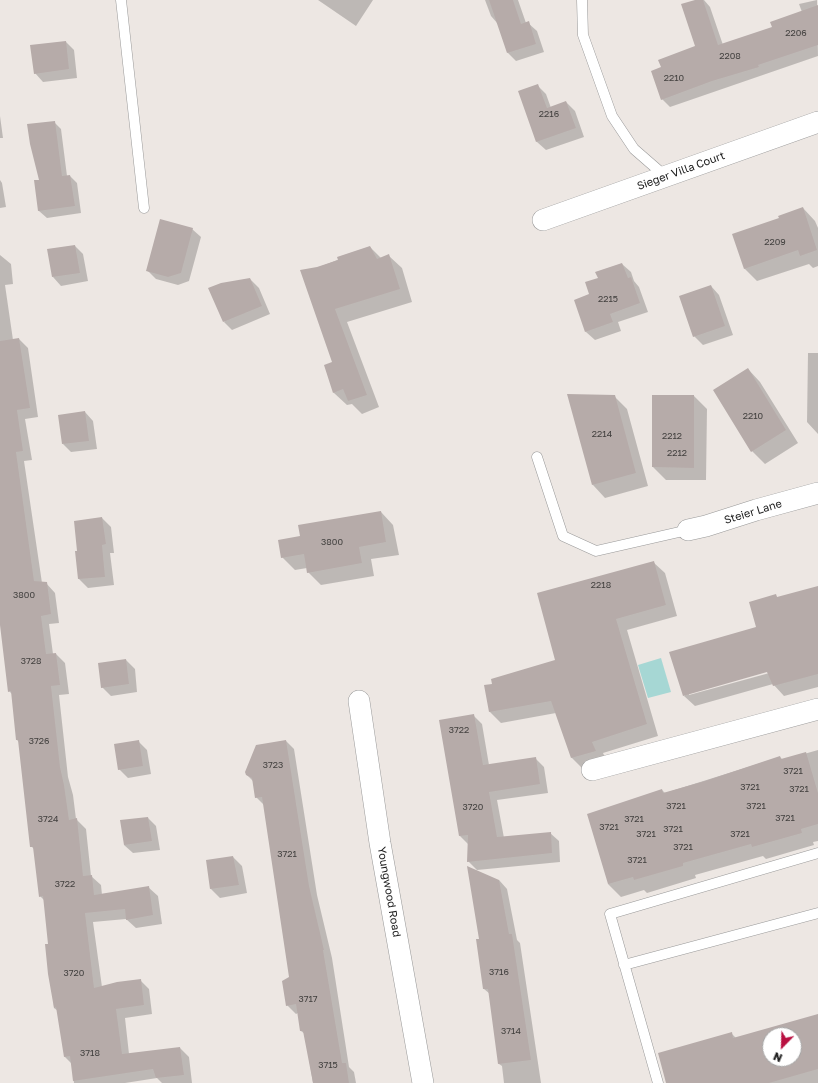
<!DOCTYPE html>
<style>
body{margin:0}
#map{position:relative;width:818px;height:1083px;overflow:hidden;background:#ede7e3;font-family:"Golos Text",sans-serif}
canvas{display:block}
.north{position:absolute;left:762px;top:1027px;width:40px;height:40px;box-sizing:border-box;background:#fff;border:1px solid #a4a4a4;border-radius:50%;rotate:203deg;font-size:11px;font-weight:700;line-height:16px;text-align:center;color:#1c1c1c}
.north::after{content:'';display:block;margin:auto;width:14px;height:18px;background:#b91041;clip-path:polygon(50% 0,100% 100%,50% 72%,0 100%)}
</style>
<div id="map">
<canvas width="818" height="1083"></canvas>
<div class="north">N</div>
</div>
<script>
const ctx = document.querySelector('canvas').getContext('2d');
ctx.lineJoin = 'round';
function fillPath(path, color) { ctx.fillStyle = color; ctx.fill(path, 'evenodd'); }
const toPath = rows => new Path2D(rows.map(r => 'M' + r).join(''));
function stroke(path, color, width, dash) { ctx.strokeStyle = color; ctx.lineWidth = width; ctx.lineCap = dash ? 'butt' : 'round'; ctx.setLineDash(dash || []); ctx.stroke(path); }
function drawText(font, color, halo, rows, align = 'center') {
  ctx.font = font + ' "Golos Text",sans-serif'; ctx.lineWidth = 4; ctx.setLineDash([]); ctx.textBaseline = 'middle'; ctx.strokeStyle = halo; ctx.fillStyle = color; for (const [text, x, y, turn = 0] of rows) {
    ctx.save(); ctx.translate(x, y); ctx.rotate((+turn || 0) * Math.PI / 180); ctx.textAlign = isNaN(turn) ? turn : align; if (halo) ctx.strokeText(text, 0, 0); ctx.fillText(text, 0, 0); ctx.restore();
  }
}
const water = toPath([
 [661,658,671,692,648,698,638,665]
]);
const shadow = toPath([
 [318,0,373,0,356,26],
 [485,0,518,0,526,23,528,23,537,31,544,52,516,61,508,53,498,24,491,16],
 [698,0,704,0,710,7,723,45,773,28,802,12,799,4,817,0,818,56,670,107,662,99,662,68,696,47],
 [66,42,74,50,77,78,43,82,35,73],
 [537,85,546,94,551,108,566,102,575,111,584,137,546,150,537,142,519,92],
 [0,116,3,138,0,138],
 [54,122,61,129,67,176,70,176,77,183,81,213,47,218,39,211,35,181,41,180],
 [0,180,2,183,6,207,0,208],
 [803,208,815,221,818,228,818,266,813,268,809,264,757,281,744,268,780,218],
 [192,229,201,237,189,281,178,285,156,279,147,270],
 [75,246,83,254,88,281,61,286,53,277],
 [370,247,381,258,389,256,402,268,412,302,347,322,379,407,362,414,352,404,347,405,334,393,325,366,333,363,317,268],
 [0,255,11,264,13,284,5,285,13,340,19,339,28,348,38,417,25,419,32,460,24,461,42,583,46,583,55,593,59,623,49,624,53,654,56,654,65,663,69,694,59,695,68,777,73,795,76,819,86,829,91,876,101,885,102,895,148,887,158,896,162,924,136,928,126,919,93,922,102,987,140,980,149,989,152,1014,125,1018,129,1054,180,1048,189,1057,192,1083,162,1083,157,1078,125,1083,74,1083,72,1064,65,1057,58,1011,54,1008,45,901,40,896,35,850,31,846,19,742,17,740,12,694,9,691,0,615],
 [622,264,631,272,634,281,639,287,648,312,618,322,621,331,595,340,586,332,590,295,599,279],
 [250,279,259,288,270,314,232,330,224,322],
 [711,286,719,295,733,335,703,345,694,336],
 [808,353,818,353,818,434,807,422],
 [748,369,760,382,798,443,765,464,752,451],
 [614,396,627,409,648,486,605,498,593,485],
 [694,396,707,409,706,480,666,480,653,467],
 [85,412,93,421,97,449,71,452,63,444],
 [381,512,393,525,399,555,371,559,374,576,321,585,308,572,307,568,295,570,282,557,301,536],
 [102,518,111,527,114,553,110,553,114,585,88,588,79,579,76,552,78,552],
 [653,562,665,573,677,616,627,630,658,736,603,753,607,762,583,769,572,758,556,713,501,723,490,712,485,686,493,685,557,660],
 [818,587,818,687,784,696,773,684,695,706,684,696,757,627,776,596,778,598],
 [772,670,773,672,689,695,689,693],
 [126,660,135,669,137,692,111,696,102,687],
 [473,715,482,724,489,765,535,758,544,767,548,793,497,800,504,838,550,833,559,841,560,862,477,870,468,861,469,845,460,836,440,721],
 [138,741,147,750,151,774,128,778,119,769],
 [286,741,294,749,317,895,332,958,349,1067,354,1072,356,1083,313,1083,305,1034,301,1031,298,1013,296,1014,287,1005,290,978,264,805,256,797,253,781,247,775],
 [818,750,818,841,813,842,814,845,766,859,763,856,695,875,696,878,647,893,644,890,621,897,608,884,662,790,665,793,780,757,783,760],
 [148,818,156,826,160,850,133,853,124,845],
 [233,857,242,866,247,893,220,898,211,889,207,861],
 [499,880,507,889,517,940,520,943,541,1083,504,1083,502,1066,499,1064,490,994,484,989,480,940],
 [818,1015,818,1083,667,1083,731,1033,736,1038],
 [770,1035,794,1035,794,1059,770,1059]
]);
const building = toPath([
 [489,0,513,0,521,24,529,21,536,44,507,53],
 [695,0,703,0,718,45,772,27,770,22,818,5,818,45,758,65,759,67,712,81,661,100,651,71,661,67,658,60,695,46,681,4],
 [66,41,69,69,34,74,30,45],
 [538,84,547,108,566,101,576,128,536,142,518,91],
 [55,121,62,176,70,175,75,206,38,211,34,180,39,180,30,144,27,124],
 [803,207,817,250,800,256,798,250,744,269,732,234,779,218,778,216],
 [160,219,193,228,181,273,168,277,146,271],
 [75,245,80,273,52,277,47,249],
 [370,246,377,259,389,254,400,289,335,309,367,395,348,401,343,389,333,393,324,365,332,362,300,270,317,267,338,260,337,257],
 [622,263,628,278,631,277,640,303,610,314,613,322,585,332,574,300,589,294,585,282,598,278,595,272],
 [250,278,262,306,223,322,208,288,221,283],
 [711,285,725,326,693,337,679,296],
 [19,338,30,408,17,410,23,451,16,452,34,581,47,582,51,614,41,616,46,654,56,653,60,685,51,686,60,767,64,785,69,820,77,818,83,876,92,875,94,895,149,886,153,915,126,920,125,909,85,913,94,988,117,982,141,979,144,1005,116,1009,122,1054,180,1047,184,1075,156,1078,153,1069,73,1081,70,1056,64,1057,56,1007,54,1008,48,974,45,944,48,944,43,896,39,897,33,847,30,847,18,740,16,740,11,691,8,692,0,625,0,341],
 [748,368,786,430,751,452,713,390],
 [567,394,615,395,636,473,592,485],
 [652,395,694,395,694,468,652,467],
 [85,411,89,441,62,444,58,415],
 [381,511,386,542,359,547,362,563,307,573,304,554,281,558,278,540,300,536,298,525],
 [102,517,106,544,102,545,105,577,78,579,75,551,77,551,74,521],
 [654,561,666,605,616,619,647,724,592,742,596,751,571,758,551,701,489,712,484,685,492,684,491,679,555,660,537,593],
 [818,586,818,674,773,686,767,672,683,696,669,652,756,627,749,602,776,594,777,597],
 [126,659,129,684,101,688,98,663],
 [474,714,483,765,536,757,540,784,489,792,497,837,551,832,552,853,467,862,468,835,459,836,439,720],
 [139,740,143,766,118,770,114,744],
 [286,740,309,886,324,950,323,950,342,1063,346,1063,349,1083,313,1083,303,1031,300,1031,296,1004,286,1006,282,981,289,977,262,797,255,798,252,778,246,775,245,772,256,745],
 [806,752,818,793,818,824,801,829,802,833,752,847,751,844,683,863,683,866,634,880,633,877,608,884,587,814,662,789,663,793,705,781,780,756,781,759],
 [148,817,152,841,124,845,120,820],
 [233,856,239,885,210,889,206,860],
 [467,866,499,880,509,934,512,934,531,1060,498,1064,488,989,483,989,476,939,479,939],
 [818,1014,818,1069,769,1083,666,1083,658,1053,732,1032,733,1038],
 [770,1035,794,1035,794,1059,770,1059]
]);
const service = toPath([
 [121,0,144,208],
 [582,0,583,35,612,116,634,149,665,176],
 [537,457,563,536,596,551,688,530],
 [624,965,818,913],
 [658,1083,610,914,818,853]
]);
const minor = toPath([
 [543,220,818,122],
 [688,530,706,526,756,510,818,493],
 [359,701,380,843,423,1083],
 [592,770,818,709]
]);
const numberNames = [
 ["2206",796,33],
 ["2208",730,56],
 ["2210",674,78],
 ["2216",549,114],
 ["2209",775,242],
 ["2215",608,299],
 ["2210",753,416],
 ["2214",602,434],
 ["2212",672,436],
 ["2212",677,453],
 ["3800",332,542],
 ["2218",601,585],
 ["3800",24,595],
 ["3728",31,661],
 ["3722",459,730],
 ["3726",39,741],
 ["3723",273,765],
 ["3721",793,771],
 ["3721",750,787],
 ["3721",799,789],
 ["3721",676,806],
 ["3721",756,806],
 ["3720",473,807],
 ["3721",785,818],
 ["3724",48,819],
 ["3721",634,819],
 ["3721",609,827],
 ["3721",673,829],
 ["3721",646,834],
 ["3721",740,834],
 ["3721",683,847],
 ["3721",287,854],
 ["3721",637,860],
 ["3722",65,884],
 ["3716",499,972],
 ["3720",74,973],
 ["3717",308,999],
 ["3714",511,1031],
 ["3718",90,1053],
 ["3715",328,1065]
];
const streetNames = [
 ["Sieger Villa Court",681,171,-20],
 ["Steier Lane",753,512,-17],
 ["Youngwood Road",389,892,80]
];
fillPath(water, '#a6d7d4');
fillPath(shadow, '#0003');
fillPath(building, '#b6aba9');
stroke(service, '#999', 11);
stroke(minor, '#999', 22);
stroke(service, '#fff', 10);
stroke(minor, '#fff', 21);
drawText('9px', '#42403f', null, numberNames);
drawText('11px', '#1c1c1c', '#fff', streetNames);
</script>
